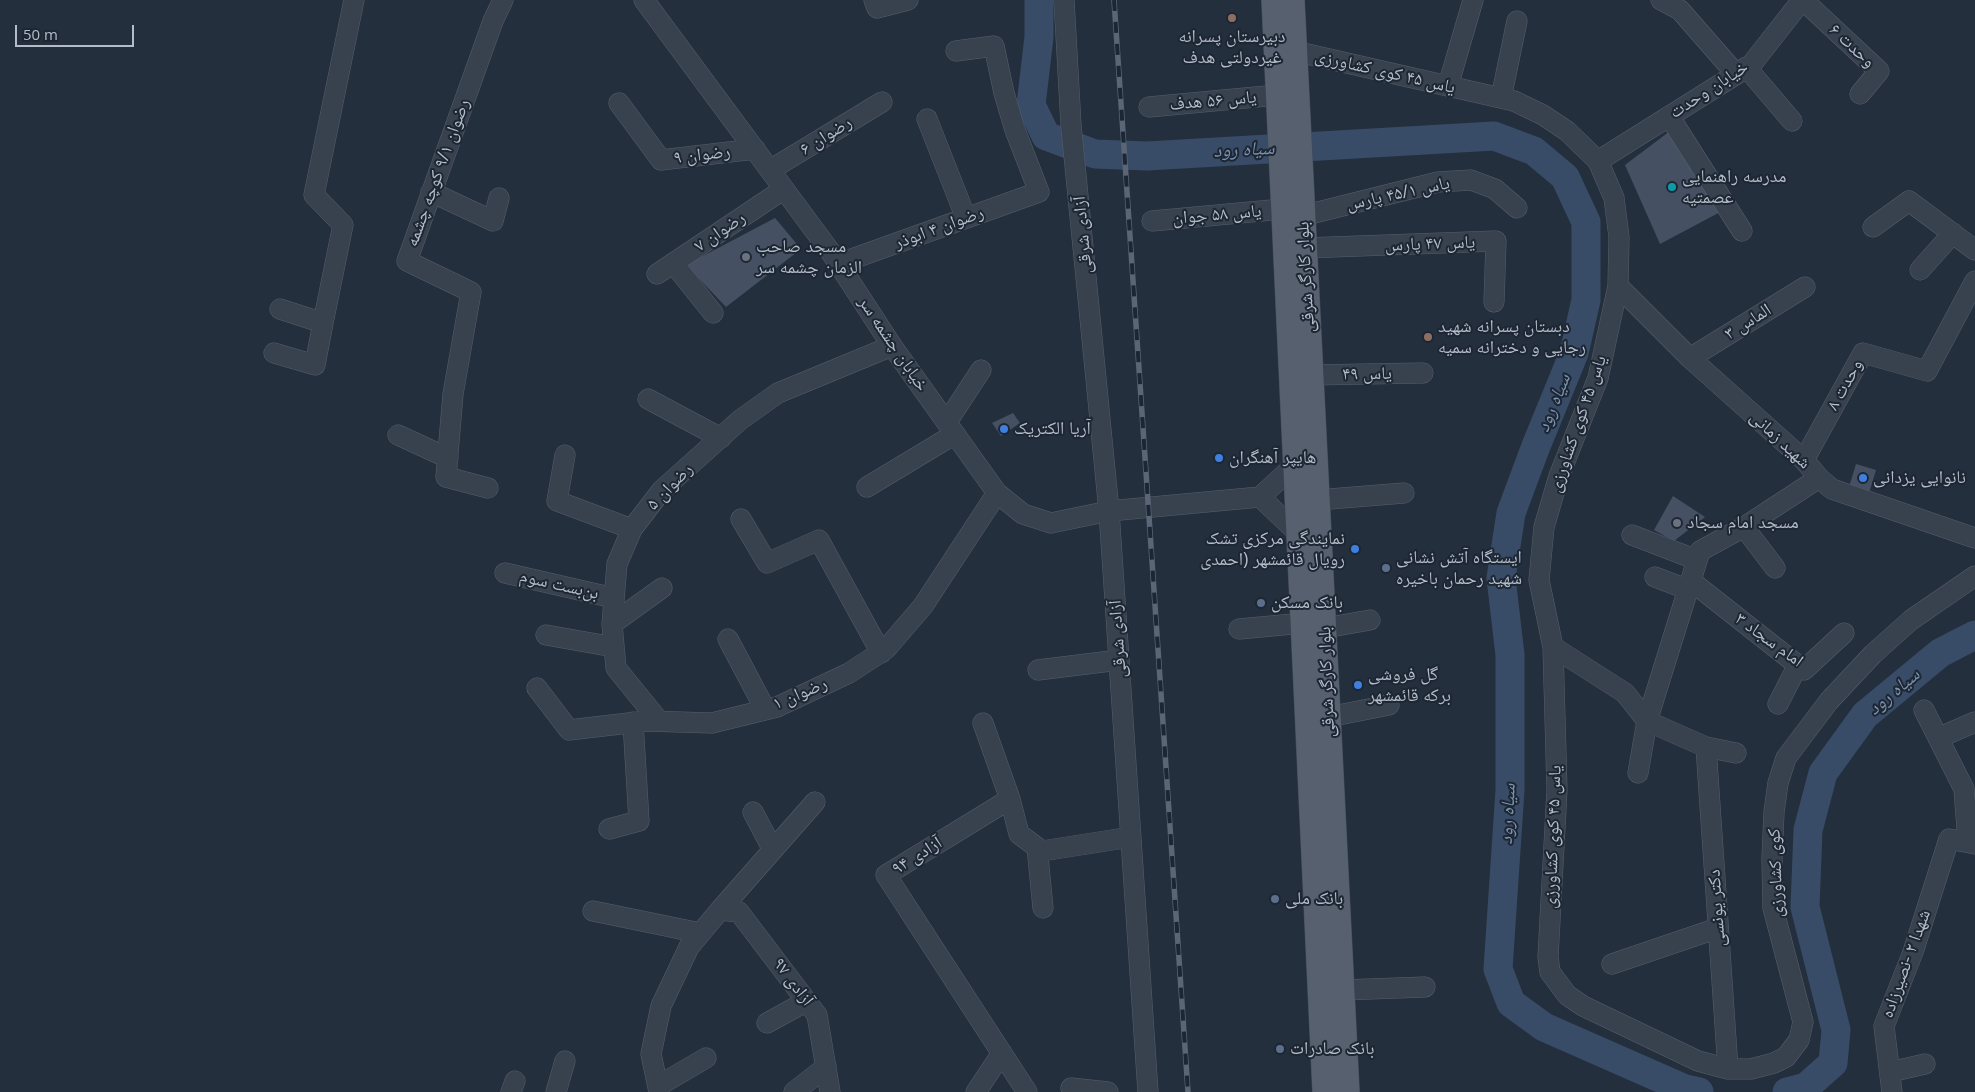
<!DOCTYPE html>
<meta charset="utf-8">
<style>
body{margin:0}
#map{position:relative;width:1975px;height:1092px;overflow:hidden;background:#242f3e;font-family:"Open Sans",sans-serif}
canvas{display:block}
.scale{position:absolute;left:15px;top:25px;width:119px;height:22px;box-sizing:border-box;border:2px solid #b4bcc9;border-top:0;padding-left:6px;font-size:15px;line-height:18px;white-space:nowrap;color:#b4bcc9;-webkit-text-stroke:4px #1d2633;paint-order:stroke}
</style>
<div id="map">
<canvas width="1975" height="1092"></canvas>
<div class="scale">50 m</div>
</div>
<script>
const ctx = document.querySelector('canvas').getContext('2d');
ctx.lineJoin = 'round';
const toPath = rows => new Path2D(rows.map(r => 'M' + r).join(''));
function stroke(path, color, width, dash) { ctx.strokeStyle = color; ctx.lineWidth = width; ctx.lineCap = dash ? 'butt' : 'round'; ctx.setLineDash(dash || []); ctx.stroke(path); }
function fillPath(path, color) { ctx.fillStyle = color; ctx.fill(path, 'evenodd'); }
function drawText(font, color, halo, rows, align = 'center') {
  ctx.font = font + ' "Open Sans","Noto Naskh Arabic",sans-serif'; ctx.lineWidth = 4; ctx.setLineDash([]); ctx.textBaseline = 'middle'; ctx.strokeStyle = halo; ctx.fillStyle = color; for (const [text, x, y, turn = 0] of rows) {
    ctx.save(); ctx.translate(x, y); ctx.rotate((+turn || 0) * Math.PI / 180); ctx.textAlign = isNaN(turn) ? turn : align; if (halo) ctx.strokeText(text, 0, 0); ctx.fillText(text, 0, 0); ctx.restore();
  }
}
const river = toPath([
 [1039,0,1039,37,1031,105,1046,136,1095,154,1147,156,1494,136,1534,151,1565,177,1586,222,1586,300,1574,353,1536,446,1511,513,1501,578,1510,655,1510,790,1498,969,1511,1003,1544,1027,1685,1089,1699,1092],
 [1787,1092,1806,1087,1833,1063,1836,1030,1805,907,1808,830,1823,773,1865,715,1940,653,1975,635]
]);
const building = toPath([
 [1670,131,1724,210,1660,244,1625,165],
 [775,218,801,249,726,307,686,265],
 [1013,413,1020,423,1001,436,992,423],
 [1856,464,1876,470,1869,493,1849,487],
 [1673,496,1705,517,1674,541,1654,530]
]);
const minor = toPath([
 [644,0,832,254,892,346,997,493,1023,514,1051,523,1109,511,1260,497,1295,465],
 [874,0,877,8,908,0],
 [1064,0,1071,125,1109,511,1148,1092],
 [1661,0,1680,10,1736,74],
 [1803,0,1879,71,1860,94],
 [1294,51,1514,101,1543,115,1567,131,1598,161,1614,198,1619,237,1618,286,1598,378,1559,476,1544,527,1539,580,1553,647,1557,790,1548,957,1550,972,1567,995,1583,1006,1698,1061,1728,1069,1751,1069,1774,1063,1786,1057,1799,1040,1803,1022,1773,908,1772,858,1774,812,1778,783,1786,758,1829,701,1873,654,1911,620,1975,576],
 [1746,67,1792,121],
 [1448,86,1473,0],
 [1501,98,1517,21],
 [619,103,661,160,755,149],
 [1149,107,1277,95],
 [1669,116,1742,231],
 [927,119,966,218],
 [1598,161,1751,65,1802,0],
 [770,170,882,102],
 [431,192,493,221,499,198],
 [1302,216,1438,182,1471,180,1495,189,1517,208],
 [1152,221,1283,209],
 [1873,227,1909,201,1975,250],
 [1304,248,1496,241,1494,302],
 [673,263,713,313],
 [838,264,1039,192,1015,130,1004,93,994,46,956,51],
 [1920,270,1953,233],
 [657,274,784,189],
 [1618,286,1690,358,1804,460,1819,478,1832,489,1975,538],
 [280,309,323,323,343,225,314,195,354,0],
 [274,353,315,365,323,323],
 [1690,358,1805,287],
 [1311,375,1423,373],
 [648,399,721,438],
 [947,422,981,370],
 [398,435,448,458],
 [565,455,557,501,632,529],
 [1804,460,1863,353,1927,371,1975,281],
 [867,487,955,434],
 [488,488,446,477,453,394,471,292,407,261,493,21,503,0],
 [1260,497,1298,533],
 [1317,500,1404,493],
 [741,519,767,563,819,540,881,653],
 [1744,527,1775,568],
 [1632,535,1697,560],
 [505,573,614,598],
 [1655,577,1689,590],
 [1691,581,1804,670,1844,633],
 [612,624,662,588],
 [1325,628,1370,620],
 [1239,629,1304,623],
 [546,635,614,647],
 [728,639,765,709],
 [1553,647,1625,693,1647,721,1706,747,1736,753],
 [1038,670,1119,660],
 [537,688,569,730,646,721,712,723,777,707,849,673,886,649,923,606,997,493],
 [1778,704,1798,665],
 [1924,710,1964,789,1968,842],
 [1328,717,1389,705],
 [659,721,616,668,612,624,617,564,632,529,662,490,740,420,778,393,892,346],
 [983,723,1010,799,1019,834,1042,851,1131,837],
 [1938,738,1975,722],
 [1706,747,1728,1069],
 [1638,773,1647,721,1700,551,1744,527,1819,478],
 [1010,799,886,875,1027,1092],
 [753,812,773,850],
 [609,829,639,821,633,722],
 [1037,847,1043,908],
 [720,910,815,802],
 [593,911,700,933],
 [1612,964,1718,928],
 [1342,990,1425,987],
 [767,1023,807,1001],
 [1890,1072,1925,1064],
 [658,1086,706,1058],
 [1071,1088,1108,1092],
 [511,1092,515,1081],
 [556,1092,565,1061],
 [659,1092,651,1054,661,1006,689,947,720,910,739,912,817,1015,830,1092],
 [794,1092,826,1067],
 [976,1092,1002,1053],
 [1892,1092,1884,1026,1913,952,1949,839,1975,844]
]);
const major = toPath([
 [1274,0,1325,1092],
 [1292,0,1347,1092]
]);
const rail = toPath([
 [1114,0,1188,1092]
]);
const markers = [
 [1232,18,5,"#8d6e63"],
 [1672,187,5,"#0f9aa8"],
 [746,257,5,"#6b7280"],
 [1428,337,5,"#8d6e63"],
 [1004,429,5,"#3f7fe0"],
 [1219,458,5,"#3f7fe0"],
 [1863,478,5,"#3f7fe0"],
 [1677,523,5,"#6b7280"],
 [1355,549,5,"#3f7fe0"],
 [1386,568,5,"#5c6f8a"],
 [1261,603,5,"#5c6f8a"],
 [1358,685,5,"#3f7fe0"],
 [1275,899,5,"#5c6f8a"],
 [1280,1049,5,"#5c6f8a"]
];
const poiNames = [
 ["دبیرستان پسرانه",1232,37,"center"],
 ["غیردولتی هدف",1232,58,"center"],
 ["مدرسه راهنمایی",1682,177],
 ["عصمتیه",1682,198],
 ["مسجد صاحب",756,247],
 ["الزمان چشمه سر",756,268],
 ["دبستان پسرانه شهید",1438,327],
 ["رجایی و دخترانه سمیه",1438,348],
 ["آریا الکتریک",1014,429],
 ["هایپر آهنگران",1229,458],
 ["نانوایی یزدانی",1873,478],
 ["مسجد امام سجاد",1687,523],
 ["نمایندگی مرکزی تشک",1345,539,"right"],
 ["رویال قائمشهر (احمدی",1345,560,"right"],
 ["ایستگاه آتش نشانی",1396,558],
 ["شهید رحمان باخیره",1396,579],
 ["بانک مسکن",1271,603],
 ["گل فروشی",1368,675],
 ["برکه قائمشهر",1368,696],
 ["بانک ملی",1285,899],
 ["بانک صادرات",1290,1049]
];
const streetNames = [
 ["وحدت ۶",1852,46,43],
 ["یاس ۴۵ کوی کشاورزی",1385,72,13],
 ["خیابان وحدت",1709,90,-33],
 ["یاس ۵۶ هدف",1213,101,-5],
 ["رضوان ۶",826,136,-32],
 ["رضوان ۹",702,155,-7],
 ["رضوان ۹/۱ کوچه چشمه",438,173,-70],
 ["یاس ۴۵/۱ پارس",1398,194,-12],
 ["یاس ۵۸ جوان",1217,215,-5],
 ["رضوان ۴ ابوذر",939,228,-20],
 ["رضوان ۷",720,232,-34],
 ["آزادی شرقی",1083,235,-95],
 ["یاس ۴۷ پارس",1430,244,-2],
 ["بلوار کارگر شرقی",1306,277,-93],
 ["الماس ۳",1748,322,-32],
 ["خیابان چشمه سر",893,344,56],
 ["یاس ۴۹",1367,374,-1],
 ["وحدت ۸",1845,385,-61],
 ["یاس ۴۵ کوی کشاورزی",1578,424,-71],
 ["شهید زمانی",1780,440,43],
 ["رضوان ۵",670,487,-46],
 ["بن‌بست سوم",559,585,13],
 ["آزادی شرقی",1118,639,-94],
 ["امام سجاد ۳",1769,640,36],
 ["بلوار کارگر شرقی",1327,682,-92],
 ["رضوان ۱",800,694,-23],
 ["یاس ۴۵ کوی کشاورزی",1553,837,-88],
 ["آزادی ۹۴",917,856,-32],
 ["کوی کشاورزی",1776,873,-92],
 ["دکتر یونسی",1717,908,-94],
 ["شهدا ۲ -نصیرزاده",1906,964,-70],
 ["آزادی ۹۷",793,982,53]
];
const waterNames = [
 ["سیاه رود",1244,150,-3],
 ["سیاه رود",1554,403,-68],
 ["سیاه رود",1894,692,-40],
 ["سیاه رود",1508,814,-87]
];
stroke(river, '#394c67', 29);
fillPath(building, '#455162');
stroke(minor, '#565f6c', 21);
stroke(major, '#414a57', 26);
stroke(minor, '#38414e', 20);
stroke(major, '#56606e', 25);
stroke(rail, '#5a6575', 5.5);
stroke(rail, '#1d2633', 4, [11]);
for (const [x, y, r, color] of markers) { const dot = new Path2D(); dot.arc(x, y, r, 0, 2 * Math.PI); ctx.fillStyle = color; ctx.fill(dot); stroke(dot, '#1d2633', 2); }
drawText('18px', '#b4bcc9', '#1d2633', poiNames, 'left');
drawText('18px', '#b4bcc9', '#1d2633', streetNames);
drawText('italic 19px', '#7c92b1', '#1d2633', waterNames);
</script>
